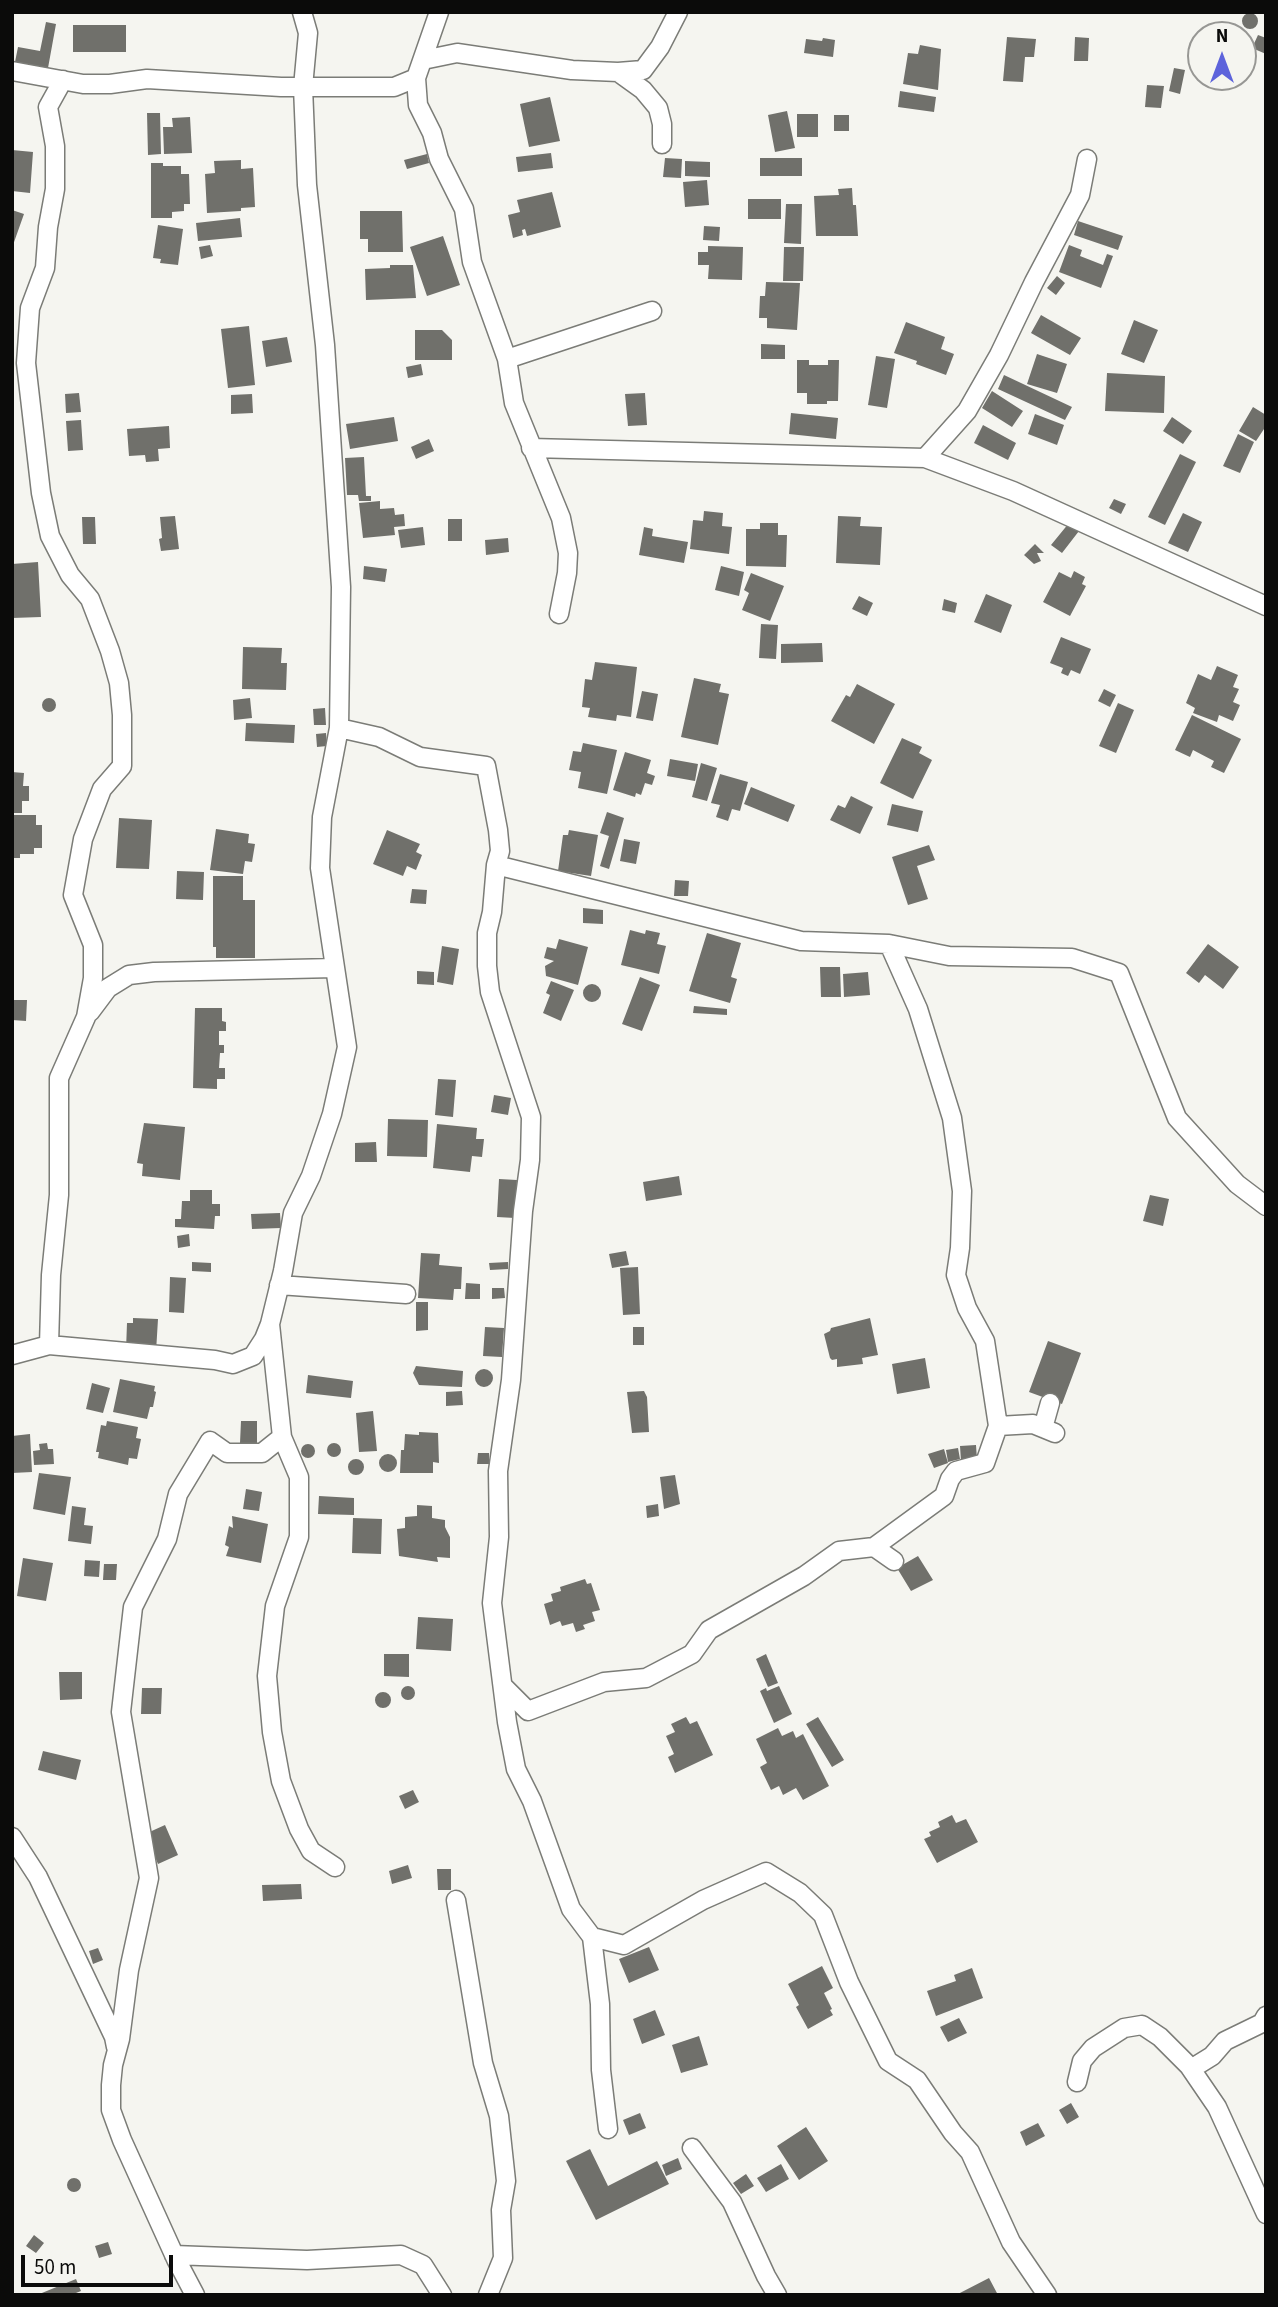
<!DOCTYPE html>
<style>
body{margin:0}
#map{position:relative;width:1278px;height:2307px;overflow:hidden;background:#f5f5f0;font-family:"Source Sans 3",sans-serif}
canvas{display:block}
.frame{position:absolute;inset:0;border:14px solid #0b0b0a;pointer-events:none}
.north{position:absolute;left:1187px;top:21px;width:70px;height:70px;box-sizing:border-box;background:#f5f5f0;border:2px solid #979794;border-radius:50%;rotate:0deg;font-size:19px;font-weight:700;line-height:28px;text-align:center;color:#0b0b0a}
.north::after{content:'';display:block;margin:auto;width:24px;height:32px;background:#5d63db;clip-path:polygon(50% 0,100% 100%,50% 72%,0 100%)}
.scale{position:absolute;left:21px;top:2255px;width:152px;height:32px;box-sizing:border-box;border:4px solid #0b0b0a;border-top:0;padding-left:9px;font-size:21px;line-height:24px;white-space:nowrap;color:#0b0b0a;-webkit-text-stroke:5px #f5f5f0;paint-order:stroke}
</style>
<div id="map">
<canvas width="1278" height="2307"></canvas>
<div class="frame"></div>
<div class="north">N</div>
<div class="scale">50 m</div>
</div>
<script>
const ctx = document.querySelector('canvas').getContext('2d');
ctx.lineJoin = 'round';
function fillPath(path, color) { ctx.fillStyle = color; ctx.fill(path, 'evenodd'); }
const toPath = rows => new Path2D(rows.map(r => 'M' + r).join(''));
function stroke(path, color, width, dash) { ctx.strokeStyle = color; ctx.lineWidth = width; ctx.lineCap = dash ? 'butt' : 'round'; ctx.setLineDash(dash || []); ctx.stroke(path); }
const building = toPath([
 '1242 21a8 8 0 1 1 16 0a8 8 0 1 1-16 0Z',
 [46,22,56,24,48,68,15,62,18,47,40,51],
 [73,25,126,25,126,52,73,52],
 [1258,35,1266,38,1266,54,1252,48],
 [1007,37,1036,39,1034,57,1025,57,1023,82,1003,81],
 [1075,37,1089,38,1088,61,1074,61],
 [823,38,835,40,833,57,804,53,806,39,822,41],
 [920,45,941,49,938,90,903,84,908,53,918,54],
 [1174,68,1185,70,1180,94,1169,91],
 [1147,85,1164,86,1161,108,1145,107],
 [900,91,936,97,934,112,898,107],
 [550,97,560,141,529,147,520,104],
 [787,111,795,148,775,152,768,115],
 [147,113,160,113,161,154,148,155],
 [797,114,818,114,818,137,797,137],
 [834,115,849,115,849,131,834,131],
 [190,117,192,153,164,154,163,127,173,127,172,118],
 [12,150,33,152,30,193,12,191],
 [551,153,553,168,518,172,516,157],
 [427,154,429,163,407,169,404,160],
 [665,158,682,159,681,178,663,177],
 [760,158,802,158,802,176,760,176],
 [241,160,241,169,253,168,255,207,241,208,241,211,207,213,205,174,215,173,214,161],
 [685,161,710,162,710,177,685,176],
 [151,163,163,163,163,166,181,166,181,174,189,174,190,204,184,204,184,211,172,212,172,218,151,218],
 [707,180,709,205,685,207,683,182],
 [852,188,853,205,856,205,858,236,816,236,814,196,839,195,838,189],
 [552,192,561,227,527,236,525,229,522,230,523,235,513,238,508,215,520,212,517,200],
 [748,199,781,199,781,219,748,219],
 [786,204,802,204,801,244,784,243],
 [12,210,24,214,13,245,12,245],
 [360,211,402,211,403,252,368,252,368,239,360,239],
 [240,218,242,237,198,241,196,223],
 [1078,221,1123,236,1118,250,1074,235],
 [158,225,183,229,178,265,160,263,161,259,153,258],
 [704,226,720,227,719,241,703,240],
 [443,236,460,285,427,296,410,247],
 [210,245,213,256,201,259,199,247],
 [1069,245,1082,250,1080,256,1103,265,1107,254,1113,256,1101,288,1059,272],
 [708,246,743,247,742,280,708,279,709,265,698,265,698,252,708,252],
 [784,247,804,247,803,281,783,281],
 [390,265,413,265,416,298,366,300,365,269,390,268],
 [1057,276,1065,283,1056,295,1047,288],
 [766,282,800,283,797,330,767,328,767,318,759,318,760,296,765,296],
 [1041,315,1081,338,1070,355,1031,333],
 [1134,320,1158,330,1144,363,1121,354],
 [906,322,945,337,941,349,954,354,946,375,916,364,917,361,894,353],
 [249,326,255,385,228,388,221,329],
 [415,330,442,330,452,340,452,360,415,360],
 [287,337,292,362,266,367,262,341],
 [761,344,785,345,785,359,761,359],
 [1037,354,1067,364,1057,393,1027,384],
 [876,356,895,359,887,408,868,405],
 [797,360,809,360,809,365,828,365,828,360,839,360,838,401,827,401,827,404,807,404,807,393,797,393],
 [421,364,423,375,408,378,406,367],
 [1107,373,1165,376,1164,413,1105,411],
 [1004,375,1072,407,1065,420,998,389],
 [992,391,1023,411,1012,427,982,408],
 [79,393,81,412,66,413,65,394],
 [645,393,647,425,628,426,625,394],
 [252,394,253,413,231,414,231,395],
 [1253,407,1266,415,1266,426,1256,441,1239,431],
 [791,413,838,418,836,439,789,434],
 [1035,414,1064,425,1057,445,1028,434],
 [394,417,398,441,350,449,346,424],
 [1172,417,1192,431,1183,444,1163,431],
 [81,420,83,450,68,451,66,421],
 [983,425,1016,443,1008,460,974,443],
 [169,426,170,448,158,449,159,461,146,462,145,455,129,456,127,429],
 [1238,434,1254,442,1240,473,1223,466],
 [429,439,434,451,416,459,411,447],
 [1180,454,1196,462,1165,525,1148,517],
 [364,457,366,496,371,496,371,501,359,501,358,495,347,495,345,458],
 [1114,499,1126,504,1121,514,1109,508],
 [380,501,380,509,394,508,395,515,404,514,405,526,394,527,395,535,363,538,359,503],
 [704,511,723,513,722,526,732,527,729,554,690,549,693,520,703,521],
 [1183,513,1202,522,1188,552,1168,543],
 [175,516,179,549,161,551,159,539,162,538,160,517],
 [838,516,861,517,860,526,882,527,880,565,836,563],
 [82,517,95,517,96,544,83,544],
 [448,519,462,519,462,541,448,541],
 [760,523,778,523,778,535,787,535,786,567,746,566,746,529,760,529],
 [1069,523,1079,531,1062,553,1051,545],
 [423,527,425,545,401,548,398,530],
 [644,527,653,529,652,536,688,542,684,563,639,555],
 [508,538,509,552,486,555,485,540],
 [1035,544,1044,553,1037,553,1041,561,1034,564,1024,555],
 [38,562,41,617,12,618,12,564],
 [364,566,387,569,385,582,363,579],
 [721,566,744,572,739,596,715,590],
 [1074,571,1085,577,1082,584,1086,586,1070,616,1043,602,1059,572,1071,578],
 [751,573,784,586,770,621,742,610,749,593,744,590],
 [986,594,1012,605,1001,633,974,622],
 [859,596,873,603,867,616,852,609],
 [944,599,957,603,955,613,942,610],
 [761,624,778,625,776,659,759,658],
 [1061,637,1091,649,1080,674,1071,670,1068,676,1061,673,1063,668,1050,663],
 [822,643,823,662,781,663,781,644],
 [243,647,282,648,281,663,287,663,286,690,242,689],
 [595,662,637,667,631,717,617,715,616,721,588,717,590,708,582,707,585,679,592,680],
 [1217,666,1238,675,1233,687,1239,689,1233,702,1240,705,1233,721,1219,715,1217,722,1193,713,1195,708,1186,703,1198,674,1211,680],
 [694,678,721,684,719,692,729,694,718,745,681,737],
 [857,684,895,704,874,744,831,721,846,695,850,697],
 [1104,689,1116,695,1110,707,1098,701],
 [642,691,658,694,653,721,636,718],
 [250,698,252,718,234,720,233,700],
 '42 705a7 7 0 1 1 14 0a7 7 0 1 1-14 0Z',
 [1118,703,1134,710,1116,753,1099,746],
 [325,708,326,725,314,725,313,709],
 [1192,715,1241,739,1224,773,1211,767,1214,761,1193,750,1190,757,1175,750],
 [246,723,295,725,294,743,245,741],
 [326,733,327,746,317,747,316,734],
 [902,738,922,747,919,753,932,760,913,799,880,783],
 [583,743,617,750,607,794,578,788,581,772,569,770,573,751,581,752],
 [625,752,651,760,647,773,655,776,652,785,645,783,641,795,636,793,635,797,613,790],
 [670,759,698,764,695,781,667,776],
 [701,763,717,768,707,801,692,797],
 [12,772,24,773,23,786,29,786,29,801,22,801,22,813,12,813],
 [720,774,748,782,740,811,732,809,728,821,716,817,720,805,711,803],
 [751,787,795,805,788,822,744,804],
 [851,796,873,807,860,834,830,820,838,805,845,808],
 [892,804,923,811,918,832,887,825],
 [607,812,624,818,609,869,600,866,609,836,600,833],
 [12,815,36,815,36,825,42,825,42,848,34,848,34,854,20,854,20,858,12,858],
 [119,818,152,820,149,869,116,868],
 [216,829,249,834,248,843,255,844,252,862,245,861,243,874,210,870],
 [387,830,420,844,416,852,422,855,416,870,407,866,403,876,373,864],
 [569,830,598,835,591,876,558,871,563,835,568,835],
 [624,839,640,842,636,864,620,861],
 [929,845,935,860,917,866,928,899,908,905,892,857],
 [177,871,204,872,203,900,176,899],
 [213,876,243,876,243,900,255,900,255,958,216,958,216,947,213,947],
 [675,880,689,881,688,896,674,896],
 [412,889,427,890,426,904,410,903],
 [583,908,603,910,603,924,583,923],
 [630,930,645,934,646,930,660,933,657,944,666,946,659,974,621,965],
 [707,933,741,943,731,977,737,979,730,1003,689,991],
 [559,939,588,947,578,985,546,976,545,966,554,961,544,958,547,947,556,949],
 [1208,944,1239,967,1223,989,1205,975,1199,983,1186,973],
 [442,946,459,949,453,985,437,982],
 [820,967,840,967,841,997,821,997],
 [417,971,434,972,434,985,417,984],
 [868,972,870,995,844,997,843,974],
 [640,977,660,985,642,1031,622,1024],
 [551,981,574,990,561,1021,543,1013,550,995,546,993],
 '583 993a9 9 0 1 1 18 0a9 9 0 1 1-18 0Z',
 [12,1000,27,1000,26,1021,12,1020],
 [694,1006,727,1009,727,1015,693,1013],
 [195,1008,222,1008,222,1021,226,1022,226,1031,219,1031,219,1045,224,1045,224,1053,220,1053,219,1068,225,1068,225,1079,217,1079,217,1089,193,1088],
 [438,1079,456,1080,453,1117,435,1115],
 [494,1095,511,1098,508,1115,491,1112],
 [388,1119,428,1120,427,1157,387,1156],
 [144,1123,185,1127,180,1180,142,1176,143,1164,137,1163],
 [437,1124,477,1128,476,1139,484,1139,482,1157,472,1156,470,1172,433,1168],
 [376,1142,377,1162,355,1162,355,1143],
 [679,1176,682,1195,646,1201,643,1182],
 [499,1179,517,1180,515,1218,497,1217],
 [190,1190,212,1190,212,1204,220,1204,220,1216,215,1216,214,1229,175,1227,175,1219,181,1219,182,1201,190,1201],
 [1150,1195,1169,1199,1163,1226,1143,1221],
 [280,1213,281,1228,252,1229,251,1214],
 [189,1234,190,1246,178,1248,177,1236],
 [626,1251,629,1265,612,1268,609,1254],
 [421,1253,440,1254,439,1265,462,1267,461,1289,454,1289,453,1300,418,1298],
 [192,1262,211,1263,211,1272,192,1271],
 [508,1262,508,1269,490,1270,489,1263],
 [638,1267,640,1314,623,1315,620,1268],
 [170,1277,186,1278,184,1313,169,1312],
 [466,1283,480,1284,480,1299,465,1299],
 [492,1288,504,1288,505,1298,492,1299],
 [416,1302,428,1302,428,1330,416,1331],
 [133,1318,158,1319,156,1352,126,1350,127,1323,133,1323],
 [870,1318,878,1355,862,1358,863,1364,837,1367,837,1359,832,1360,830,1358,824,1334,830,1331,831,1328],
 [485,1327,504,1328,502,1357,483,1356],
 [633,1327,644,1327,644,1345,633,1345],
 [1048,1341,1081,1353,1062,1404,1029,1392],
 [925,1358,930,1388,897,1394,892,1364],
 [416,1366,463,1371,462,1387,419,1385,413,1373],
 '475 1378a9 9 0 1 1 18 0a9 9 0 1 1-18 0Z',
 [308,1375,353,1381,351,1398,306,1393],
 [120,1379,155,1386,154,1391,156,1392,153,1407,150,1407,147,1419,113,1412],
 [92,1383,110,1388,103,1413,86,1409],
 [462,1391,463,1405,446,1406,446,1392],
 [644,1391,647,1397,649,1432,632,1433,627,1392],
 [373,1411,377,1451,359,1452,356,1413],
 [107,1421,138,1427,136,1438,141,1439,137,1459,129,1458,128,1465,98,1458,99,1452,96,1452,101,1425,106,1426],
 [241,1421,257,1421,257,1444,240,1443],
 [419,1432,438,1433,439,1463,433,1462,433,1473,400,1473,401,1450,404,1450,405,1434,419,1435],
 [30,1434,32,1472,12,1473,12,1436],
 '327 1450a7 7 0 1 1 14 0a7 7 0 1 1-14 0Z',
 [47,1443,48,1449,53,1449,54,1464,34,1465,33,1451,40,1450,39,1444],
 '301 1451a7 7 0 1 1 14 0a7 7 0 1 1-14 0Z',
 [976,1445,977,1460,961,1461,960,1446],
 [958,1448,960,1459,948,1462,946,1450],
 [944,1449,948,1463,934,1468,928,1454],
 [478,1453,489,1453,489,1464,477,1464],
 '379 1463a9 9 0 1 1 18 0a9 9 0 1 1-18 0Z',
 '348 1467a8 8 0 1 1 16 0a8 8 0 1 1-16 0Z',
 [39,1473,71,1477,65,1515,33,1509],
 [675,1475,680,1504,664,1509,660,1477],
 [246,1489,262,1492,259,1511,243,1509],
 [319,1496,354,1498,354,1515,318,1514],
 [658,1504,659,1516,647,1518,646,1506],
 [417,1505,432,1506,432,1518,445,1520,445,1527,450,1537,450,1558,437,1557,438,1562,399,1556,397,1529,405,1528,405,1517,417,1516],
 [72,1506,86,1508,84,1525,93,1526,91,1544,68,1541],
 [232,1516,268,1524,261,1563,226,1556,229,1547,225,1545,229,1526,233,1528],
 [353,1518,382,1519,381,1554,352,1553],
 [918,1556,933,1580,911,1591,897,1568],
 [23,1558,53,1563,46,1601,17,1596],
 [85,1560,100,1561,99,1577,84,1576],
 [104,1564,117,1564,116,1580,103,1580],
 [585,1579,587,1584,591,1583,600,1610,592,1612,595,1621,583,1625,585,1629,576,1632,573,1623,562,1626,560,1621,550,1625,544,1604,553,1601,551,1594,561,1591,560,1587],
 [418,1617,453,1619,451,1651,416,1649],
 [384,1654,409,1654,409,1677,384,1676],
 [766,1654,778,1683,768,1687,756,1659],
 [59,1672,82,1672,82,1699,60,1700],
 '401 1693a7 7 0 1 1 14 0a7 7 0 1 1-14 0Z',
 [779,1686,792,1714,774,1723,760,1691,766,1688,767,1691],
 [142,1688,162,1688,161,1714,141,1714],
 '375 1700a8 8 0 1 1 16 0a8 8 0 1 1-16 0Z',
 [686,1717,690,1724,697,1721,713,1755,675,1773,668,1757,674,1754,666,1736,675,1732,671,1724],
 [818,1717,844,1760,832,1767,806,1724],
 [778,1728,782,1736,793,1731,796,1738,803,1734,829,1786,803,1800,796,1788,783,1795,779,1786,771,1790,760,1767,767,1763,756,1739],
 [43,1751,81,1760,76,1780,38,1770],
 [413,1790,419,1802,405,1809,399,1796],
 [952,1815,956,1823,966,1819,978,1842,937,1863,924,1839,931,1836,929,1832,940,1827,938,1822],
 [165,1825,178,1855,158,1864,145,1834],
 [408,1865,412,1878,392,1884,389,1871],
 [437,1869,451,1869,451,1890,438,1890],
 [301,1884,302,1899,263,1901,262,1885],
 [649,1947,659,1970,629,1983,619,1959],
 [98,1948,103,1960,93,1964,89,1951],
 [822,1966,833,1988,824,1993,832,2009,830,2010,833,2015,808,2029,796,2007,799,2005,788,1984],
 [972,1968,983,1998,936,2016,927,1991,956,1981,954,1975],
 [655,2010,665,2035,642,2044,633,2019],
 [959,2018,967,2033,948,2042,940,2027],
 [699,2036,708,2065,681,2073,672,2045],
 [1071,2103,1079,2117,1067,2124,1059,2110],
 [640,2113,646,2128,629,2135,623,2120],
 [1038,2123,1045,2136,1026,2146,1020,2132],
 [806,2127,828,2161,799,2180,777,2146],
 [590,2149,608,2186,657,2161,669,2184,596,2220,566,2161],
 [678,2158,682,2169,666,2176,662,2165],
 [781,2164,789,2179,766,2192,757,2178],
 [746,2174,754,2186,741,2194,733,2183],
 '67 2185a7 7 0 1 1 14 0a7 7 0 1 1-14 0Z',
 [34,2235,44,2243,36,2253,26,2246],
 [108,2242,112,2254,99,2258,95,2246],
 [989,2278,998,2295,956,2295],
 [76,2279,81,2291,71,2295,37,2295]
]);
const street = toPath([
 [302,12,308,33,303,87,307,185,325,345,341,587,339,728,379,737,420,757,486,766,498,830,500,851,496,865,801,941,889,944,949,956,1072,958,1119,973,1177,1118,1237,1184,1266,1206],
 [439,12,416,78,418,105,432,133,439,159,464,209,472,262,507,359,514,403,561,518,568,553,567,573,559,614],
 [423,60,457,53,572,70,618,72,643,70,660,47,678,12],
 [12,71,83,84,110,84,147,79,281,87,394,87,416,78],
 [618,72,643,90,658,108,662,124,662,144],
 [507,359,652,311],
 [531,448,925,458,1013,491,1266,606],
 [925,458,967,411,999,355,1034,282,1080,195,1087,159],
 [496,865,492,912,487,933,487,966,490,992,531,1117,530,1160,523,1211,511,1380,498,1471,499,1537,492,1603,507,1722,516,1769,532,1801,571,1909,592,1937,600,2004,601,2070,608,2129],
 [90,1012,108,988,129,975,154,972,335,968],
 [279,1285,406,1294],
 [49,1345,51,1275,59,1195,59,1078,86,1017,93,978,93,945,73,895,83,839,102,789,122,766,122,715,119,683,110,651,90,599,70,575,50,536,41,493,26,363,30,308,45,268,48,227,55,189,55,146,48,107,63,80],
 [12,1355,49,1345,215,1360,233,1364,253,1356,264,1339,270,1324],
 [998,1426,1033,1424,1055,1433],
 [1043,1428,1050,1403],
 [282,1437,299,1477,299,1537,275,1606,267,1676,272,1732,281,1781,299,1829,311,1851,335,1867],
 [874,1547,944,1496,950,1479,956,1471,985,1463,998,1426,985,1341,967,1308,956,1275,960,1248,962,1191,952,1118,918,1009,889,944],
 [503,1686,528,1711,604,1682,646,1678,692,1654,709,1630,804,1576,839,1551,874,1547,894,1561],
 [12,1837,38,1877,114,2037,116,2047],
 [456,1900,483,2063,499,2116,506,2181,501,2210,503,2258,488,2295],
 [592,1937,624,1945,703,1900,766,1872,800,1893,823,1915,849,1982,888,2061,917,2080,953,2133,970,2152,1011,2242,1047,2295],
 [1191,2069,1212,2056,1225,2041,1262,2023,1266,2016],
 [1077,2082,1082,2061,1093,2048,1124,2028,1142,2025,1160,2037,1189,2066,1217,2107,1266,2214],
 [692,2148,732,2202,766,2276,777,2295],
 [174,2255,307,2260,401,2255,423,2265,442,2295],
 [195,2295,176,2259,122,2140,111,2110,111,2085,113,2065,120,2039,129,1970,149,1878,121,1712,133,1607,167,1539,178,1494,210,1441,227,1453,262,1453,282,1437,270,1324,283,1271,293,1213,311,1176,332,1114,347,1047,320,868,322,817,339,728]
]);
fillPath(building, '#70706b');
stroke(street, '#7b7c77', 21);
stroke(street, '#fff', 18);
</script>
